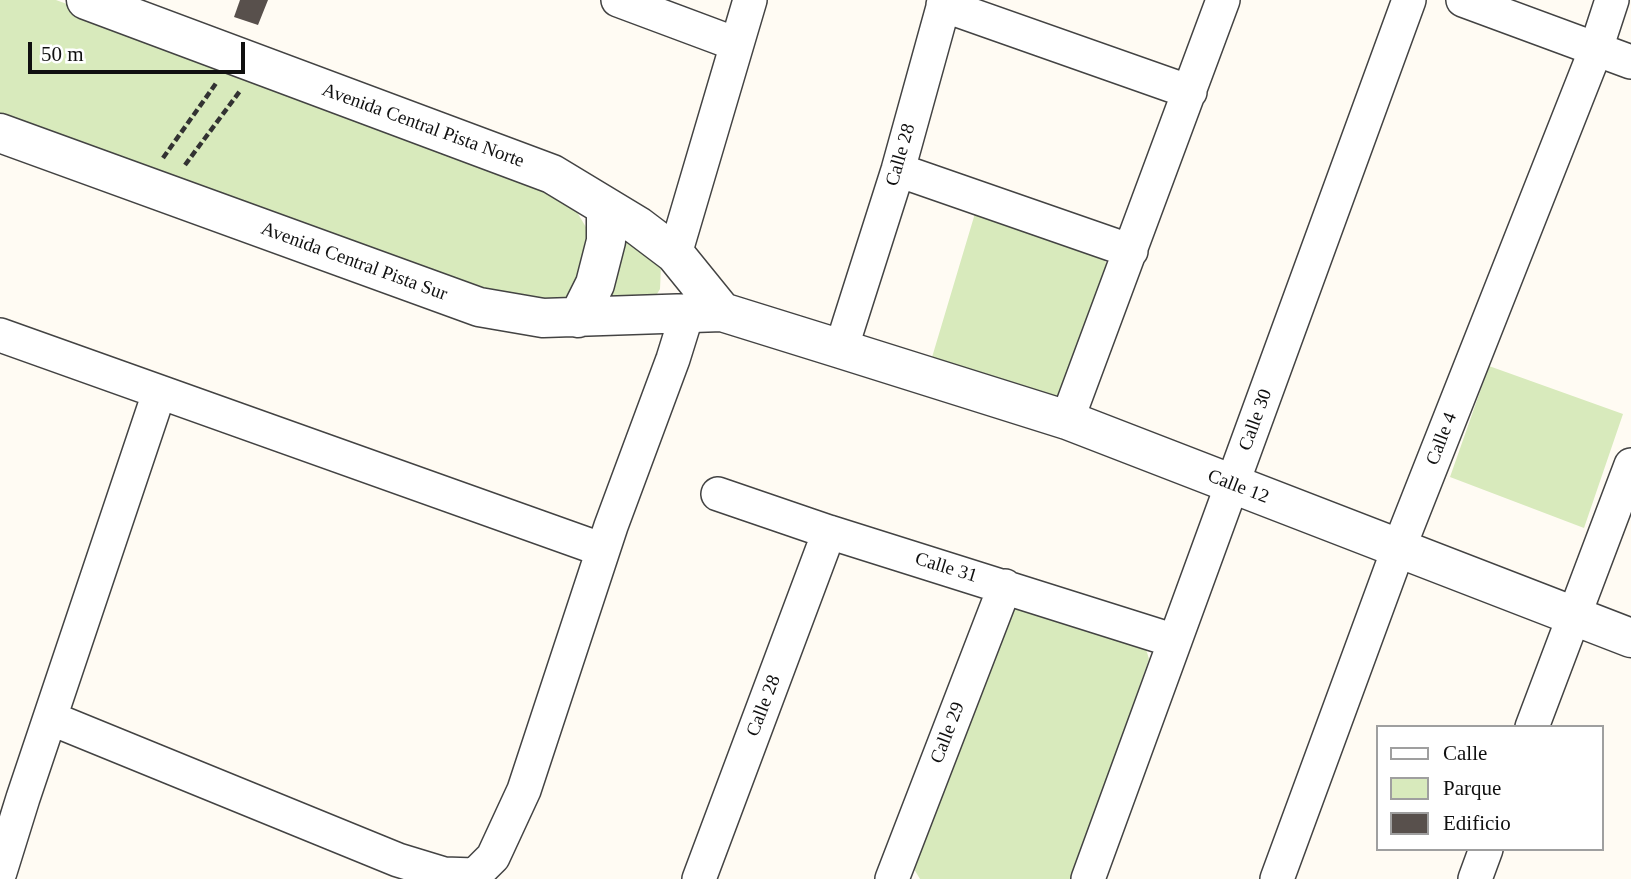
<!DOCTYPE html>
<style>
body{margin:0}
#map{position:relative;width:1631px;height:879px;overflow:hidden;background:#fffbf3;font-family:"Times New Roman",serif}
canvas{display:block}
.legend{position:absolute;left:1376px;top:725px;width:228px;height:126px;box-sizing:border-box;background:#fff;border:2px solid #9f9f9f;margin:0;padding:9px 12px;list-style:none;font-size:21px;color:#101010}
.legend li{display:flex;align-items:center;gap:14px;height:35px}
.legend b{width:35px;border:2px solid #9f9f9f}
.scale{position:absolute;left:28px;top:42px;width:217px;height:32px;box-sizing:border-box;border:4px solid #101010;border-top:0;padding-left:9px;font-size:21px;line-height:24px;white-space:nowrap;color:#101010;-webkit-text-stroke:5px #fff;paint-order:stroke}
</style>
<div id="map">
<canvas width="1631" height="879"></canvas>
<ul class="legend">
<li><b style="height:9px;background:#fff"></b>Calle</li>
<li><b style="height:19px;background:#d8eabc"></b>Parque</li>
<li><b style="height:19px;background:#58504c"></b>Edificio</li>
</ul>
<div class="scale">50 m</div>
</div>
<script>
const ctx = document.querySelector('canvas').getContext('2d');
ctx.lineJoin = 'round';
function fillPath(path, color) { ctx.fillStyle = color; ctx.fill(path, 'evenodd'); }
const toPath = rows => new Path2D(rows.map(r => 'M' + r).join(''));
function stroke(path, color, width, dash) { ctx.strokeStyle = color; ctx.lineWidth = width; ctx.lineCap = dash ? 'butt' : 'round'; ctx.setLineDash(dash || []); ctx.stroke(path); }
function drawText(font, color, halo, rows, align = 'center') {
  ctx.font = font + ' "Times New Roman",serif'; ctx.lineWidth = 7; ctx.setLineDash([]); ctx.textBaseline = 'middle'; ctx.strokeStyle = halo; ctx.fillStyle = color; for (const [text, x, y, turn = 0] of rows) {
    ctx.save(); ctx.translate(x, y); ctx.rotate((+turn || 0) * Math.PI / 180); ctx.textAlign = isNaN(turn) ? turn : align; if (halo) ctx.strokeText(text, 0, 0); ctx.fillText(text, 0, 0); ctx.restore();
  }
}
const green = toPath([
 [0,0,56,0,545,180,577,212,590,234,586,281,566,298,520,305,0,121],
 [976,210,1104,257,1108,270,1061,400,930,364],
 [626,235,661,266,660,289,649,307,602,303],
 [1489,366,1623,414,1584,528,1450,477],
 [1016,609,1146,649,1149,659,1073,879,920,879,914,869,1004,619]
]);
const building = toPath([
 [240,0,268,0,258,25,234,17]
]);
const path = toPath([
 [163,158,217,82],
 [185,165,240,91]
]);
const minor = toPath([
 [618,0,736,44],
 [1463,0,1631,62],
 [943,5,1190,92],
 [898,170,1131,251],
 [675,254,750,0],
 [0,335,603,550],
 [841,349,898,170,945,0],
 [1067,420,1223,0],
 [718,494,829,532,1175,641],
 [50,718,398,860,444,874,475,875,493,857,524,790,611,526,673,359,687,314],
 [1532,727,1631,465],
 [0,872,23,798,159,393],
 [699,879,829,532],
 [892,879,1005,586],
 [1088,879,1409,0],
 [1277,879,1398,550,1596,49,1612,0],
 [1475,879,1486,849]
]);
const tertiary = toPath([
 [86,0,552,174,638,226,675,254,722,312],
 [0,133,479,307,543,318,722,312,841,349,1067,420,1631,638],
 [578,318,595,284,606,241,606,207]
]);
const streetNames = [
 ["Avenida Central Pista Norte",423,126,20],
 ["Calle 28",901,155,-74],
 ["Avenida Central Pista Sur",354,262,20],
 ["Calle 30",1256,420,-70],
 ["Calle 4",1442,439,-69],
 ["Calle 12",1238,487,21],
 ["Calle 31",946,568,17],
 ["Calle 28",764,706,-69],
 ["Calle 29",948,733,-69]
];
fillPath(green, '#d8eabc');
fillPath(building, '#58504c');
stroke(minor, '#434343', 36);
stroke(tertiary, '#434343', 41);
stroke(path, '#323232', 4.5, [7, 3.5]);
stroke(minor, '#fff', 33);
stroke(tertiary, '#fff', 38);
drawText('19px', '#101010', '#fff', streetNames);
</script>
